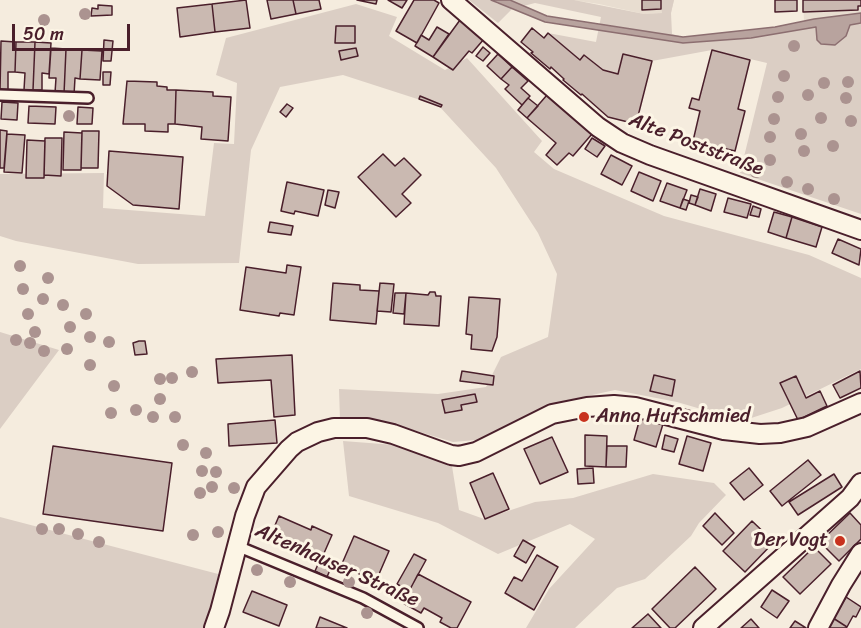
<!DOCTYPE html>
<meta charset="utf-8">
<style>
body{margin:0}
#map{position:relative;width:861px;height:628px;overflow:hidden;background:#f5ecde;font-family:Sriracha,sans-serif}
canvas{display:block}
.scale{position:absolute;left:12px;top:24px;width:118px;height:27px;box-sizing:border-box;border:3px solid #4a1f2b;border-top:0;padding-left:8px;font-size:18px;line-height:21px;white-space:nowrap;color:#4a1f2b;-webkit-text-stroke:4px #fcf5e5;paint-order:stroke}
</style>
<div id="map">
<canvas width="861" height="628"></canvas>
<div class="scale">50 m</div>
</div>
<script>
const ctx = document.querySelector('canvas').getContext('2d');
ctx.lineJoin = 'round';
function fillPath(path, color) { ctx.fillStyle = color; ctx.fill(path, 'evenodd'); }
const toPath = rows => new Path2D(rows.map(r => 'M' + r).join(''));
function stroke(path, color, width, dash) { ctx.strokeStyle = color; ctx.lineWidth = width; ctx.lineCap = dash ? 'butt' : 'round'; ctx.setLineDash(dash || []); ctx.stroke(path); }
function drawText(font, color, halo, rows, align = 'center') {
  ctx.font = font + ' Sriracha,sans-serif'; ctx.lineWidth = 6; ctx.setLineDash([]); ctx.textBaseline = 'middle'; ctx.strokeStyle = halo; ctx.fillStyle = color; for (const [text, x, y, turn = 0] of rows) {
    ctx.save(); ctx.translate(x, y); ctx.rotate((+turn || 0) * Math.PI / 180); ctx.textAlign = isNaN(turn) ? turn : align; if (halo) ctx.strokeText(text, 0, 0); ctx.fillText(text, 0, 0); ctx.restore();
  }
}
const built = toPath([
 [572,0,674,0,671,13,644,14,599,4],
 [803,0,861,0,861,13,804,21]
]);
const green = toPath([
 [469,0,491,0,498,4,502,0,574,0,644,14,662,13,661,0,674,0,671,13,672,34,683,37,684,43,751,38,805,28,861,23,861,214,740,173,767,63,712,50,652,61,624,54,618,74,603,70,585,55,580,60,548,33,596,42,601,17,535,3,512,9,498,23],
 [356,4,397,17,389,36,445,70,467,58,542,141,534,152,554,169,664,216,809,255,861,278,861,369,782,408,742,421,677,402,615,390,555,403,488,439,453,442,383,421,340,420,339,389,438,394,486,387,501,357,548,337,557,274,538,233,496,168,439,106,343,75,280,87,251,150,239,263,138,264,16,241,0,236,0,174,104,173,103,208,205,216,214,143,234,144,237,83,216,75,226,38],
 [0,332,59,350,0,429],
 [343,441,395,445,452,466,459,510,484,519,535,502,573,498,653,474,714,483,726,495,699,523,691,536,645,579,617,588,575,628,526,628,549,589,595,539,570,524,498,554,438,523,349,496],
 [0,517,222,575,206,628,0,628]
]);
const water = toPath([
 [491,0,510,0,547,16,683,37,775,27,814,19,861,13,861,23,850,25,846,36,835,45,821,44,817,40,816,27,751,38,683,43,545,22,491,0]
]);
const building = toPath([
 [246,0,250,28,215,32,212,4,246,0],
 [267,0,293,0,296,14,271,19,267,0],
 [293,0,319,0,321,9,296,14,293,0],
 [357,0,377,0,376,4,357,0],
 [388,0,407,0,402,8,388,0],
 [414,0,434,0,439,3,417,43,396,31,414,0],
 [642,0,661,0,661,9,642,10,642,0],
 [775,0,797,0,797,11,775,12,775,0],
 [803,0,861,0,861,6,858,6,858,10,803,12,803,0],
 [212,4,215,32,180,37,177,8,212,4],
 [98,5,112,6,112,15,91,16,92,8,98,9,98,5],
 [460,20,484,39,472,53,469,51,453,70,433,57,460,20],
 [336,26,355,26,355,43,335,43,336,26],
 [437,27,449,34,433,57,415,46,421,35,429,40,437,27],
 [532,28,544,38,548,33,580,60,584,55,603,70,618,74,623,54,652,61,636,124,608,117,582,94,581,95,563,80,564,79,551,67,550,69,531,53,533,52,521,42,532,28],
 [104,40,113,41,111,61,103,61,104,40],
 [1,41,16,42,15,72,8,72,8,91,0,91,1,41],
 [16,42,35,42,33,90,24,90,25,73,15,72,16,42],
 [35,42,51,43,49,74,42,73,42,90,33,90,35,42],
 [483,47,490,53,483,61,476,56,483,47],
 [51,48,66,49,64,94,55,93,56,78,49,78,51,48],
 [356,48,358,56,341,60,339,51,356,48],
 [66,49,82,50,80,79,75,78,74,95,64,94,66,49],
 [82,50,102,51,100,80,80,79,82,50],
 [712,50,750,60,738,109,745,111,735,151,693,141,700,111,689,108,692,98,699,100,712,50],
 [498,54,512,67,501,79,487,66,498,54],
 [512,67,528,81,521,88,530,96,522,105,505,89,509,85,501,79,512,67],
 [103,72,111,72,110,85,103,85,103,72],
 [127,81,157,82,157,86,167,87,167,90,176,90,175,124,168,124,168,132,145,131,145,124,123,124,127,81],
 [176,90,213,92,213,96,231,97,228,141,201,139,202,127,175,124,176,90],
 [547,95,592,134,573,156,569,153,557,165,546,155,556,143,527,118,547,95],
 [420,96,442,105,441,107,419,99,420,96],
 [528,98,538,106,527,118,518,110,528,98],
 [2,102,18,103,17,120,1,119,2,102],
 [287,104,293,108,286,117,280,112,287,104],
 [29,106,56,107,55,124,28,123,29,106],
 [78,107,93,108,92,124,77,124,78,107],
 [0,130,7,131,4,168,0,168,0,130],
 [82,131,99,131,98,168,81,168,82,131],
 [64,132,82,133,81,170,63,170,64,132],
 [7,134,25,135,22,173,4,172,7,134],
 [45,138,62,138,61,176,44,175,45,138],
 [592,138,605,146,597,157,585,149,592,138],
 [27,140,45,141,44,178,26,178,27,140],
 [109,151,183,157,179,209,133,205,107,186,109,151],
 [383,154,395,166,404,158,421,175,402,194,411,203,396,217,358,177,383,154],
 [611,155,632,166,622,185,601,174,611,155],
 [639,172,661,181,653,201,631,191,639,172],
 [287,182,324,190,318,216,295,211,294,214,281,211,287,182],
 [667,183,687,190,680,208,660,201,667,183],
 [700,189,716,194,711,211,695,205,700,189],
 [328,190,339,192,335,208,325,205,328,190],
 [691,195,698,197,695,205,689,203,691,195],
 [728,198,751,204,747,218,724,212,728,198],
 [683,199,689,201,686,210,680,208,683,199],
 [753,206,761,209,759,217,750,215,753,206],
 [774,212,792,217,786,238,768,232,774,212],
 [792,217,822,227,816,247,786,238,792,217],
 [270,222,293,226,291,235,268,232,270,222],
 [838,239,861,249,859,265,832,253,838,239],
 [287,265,301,267,294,315,280,313,279,316,240,310,246,267,286,273,287,265],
 [333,283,360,285,360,290,379,291,376,324,330,320,333,283],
 [380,283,394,284,391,312,377,311,380,283],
 [430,292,435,292,436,296,441,296,439,326,404,324,406,293,428,295,430,292],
 [395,293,406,293,404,314,393,313,395,293],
 [469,297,500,299,497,337,492,351,471,349,472,335,466,334,469,297],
 [139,341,145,341,147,354,135,355,133,343,139,341],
 [292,355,295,415,274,417,271,380,218,383,216,359,292,355],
 [462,371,494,376,493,385,460,381,462,371],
 [860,371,861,388,840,398,833,385,860,371],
 [654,375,675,380,672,396,650,391,654,375],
 [796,376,806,398,820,391,827,406,798,420,780,383,796,376],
 [475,394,477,402,461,405,462,410,445,413,442,400,475,394],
 [640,418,663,424,656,447,634,440,640,418],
 [275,420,277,443,229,446,228,424,275,420],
 [585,435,607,436,606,467,585,466,585,435],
 [665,435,678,439,674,452,662,449,665,435],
 [687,436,711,443,703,471,679,464,687,436],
 [552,437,568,472,540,484,524,449,552,437],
 [53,446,172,463,163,531,43,514,53,446],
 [607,446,627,446,626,467,606,467,607,446],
 [808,460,821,475,782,506,770,491,808,460],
 [593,468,594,483,578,484,577,469,593,468],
 [749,468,763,485,744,500,730,483,749,468],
 [493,473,509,509,485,519,470,483,493,473],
 [834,474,842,487,798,515,789,502,834,474],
 [715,513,734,533,722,545,703,526,715,513],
 [850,513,861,525,861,539,839,561,820,542,850,513],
 [279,516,311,530,312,526,332,535,321,560,270,537,279,516],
 [752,521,774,542,745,572,723,551,752,521],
 [354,536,389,551,376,581,341,566,354,536],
 [523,540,535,547,526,563,514,556,523,540],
 [814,547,831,564,800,594,783,577,814,547],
 [414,554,426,560,409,591,397,584,414,554],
 [537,555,558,567,534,610,505,593,514,577,522,581,537,555],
 [320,560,332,565,327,577,315,571,320,560],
 [695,567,716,589,675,628,670,628,652,609,695,567],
 [418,574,471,602,457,628,451,628,440,622,442,618,424,608,421,613,403,603,418,574],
 [772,590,789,601,777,618,761,607,772,590],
 [252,591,287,605,279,626,243,612,252,591],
 [846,597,861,607,856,617,853,616,847,627,833,618,846,597],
 [648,614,661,628,632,628,648,614],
 [320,617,347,628,316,628,320,617],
 [833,618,847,627,846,628,826,628,833,618],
 [751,619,759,628,741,628,751,619],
 [795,621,806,628,790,628,795,621]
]);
const service = toPath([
 [0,95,88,98],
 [237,546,363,598,418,628]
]);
const minor = toPath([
 [451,0,598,127,622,143,650,155,861,230],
 [214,628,220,611,245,516,256,487,289,449,297,442,318,432,334,428,367,428,393,434,451,455,459,456,476,452,552,414,587,407,614,405,635,407,724,430,760,434,780,433,807,427,861,403],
 [703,628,850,498,861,483],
 [818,628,841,585,861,553]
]);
const trees = [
 [85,14],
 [44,20],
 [794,46],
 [784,76],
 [848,82],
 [824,83],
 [808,95],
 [778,97],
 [846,98],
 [69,116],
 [821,118],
 [774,119],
 [851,121],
 [801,134],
 [770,137],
 [833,146],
 [804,151],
 [770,160],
 [756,172],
 [787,182],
 [808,189],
 [834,199],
 [20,266],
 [48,278],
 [23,289],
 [43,299],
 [63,305],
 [28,314],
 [86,314],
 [70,327],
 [35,332],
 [90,337],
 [16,340],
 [109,342],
 [30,343],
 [67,349],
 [44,351],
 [90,365],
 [192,372],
 [172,378],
 [160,379],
 [114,386],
 [160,399],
 [136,410],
 [111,413],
 [153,417],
 [175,417],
 [183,445],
 [206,453],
 [202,471],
 [216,472],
 [212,487],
 [234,488],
 [200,493],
 [42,529],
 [59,529],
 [218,532],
 [78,534],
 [193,535],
 [99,542],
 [257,570],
 [290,582],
 [349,582],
 [367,613]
];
const markers = [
 [584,417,6,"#c8321e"],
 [840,541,6,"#c8321e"]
];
const streetNames = [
 ["Alte Poststraße",696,145,21],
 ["Altenhauser Straße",337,566,24]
];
const poiNames = [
 ["Anna Hufschmied",596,417],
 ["Der Vogt",828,541,"right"]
];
fillPath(built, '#e8ddd0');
fillPath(green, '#dbcec4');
fillPath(water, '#b8a39e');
stroke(water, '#8c6e70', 1.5);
fillPath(building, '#cab9b1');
stroke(building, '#4a1f2b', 1.5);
stroke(service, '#4a1f2b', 14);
stroke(minor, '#4a1f2b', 22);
stroke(service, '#fcf5e5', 9);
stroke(minor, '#fcf5e5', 18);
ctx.fillStyle = '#ab9390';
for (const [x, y] of trees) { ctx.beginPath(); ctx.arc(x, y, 6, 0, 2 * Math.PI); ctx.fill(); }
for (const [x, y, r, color] of markers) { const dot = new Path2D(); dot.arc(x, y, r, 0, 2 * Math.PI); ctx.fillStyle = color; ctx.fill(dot); stroke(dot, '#fcf5e5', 2); }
drawText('20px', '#4a1f2b', '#fcf5e5', streetNames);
drawText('20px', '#4a1f2b', '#fcf5e5', poiNames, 'left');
</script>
